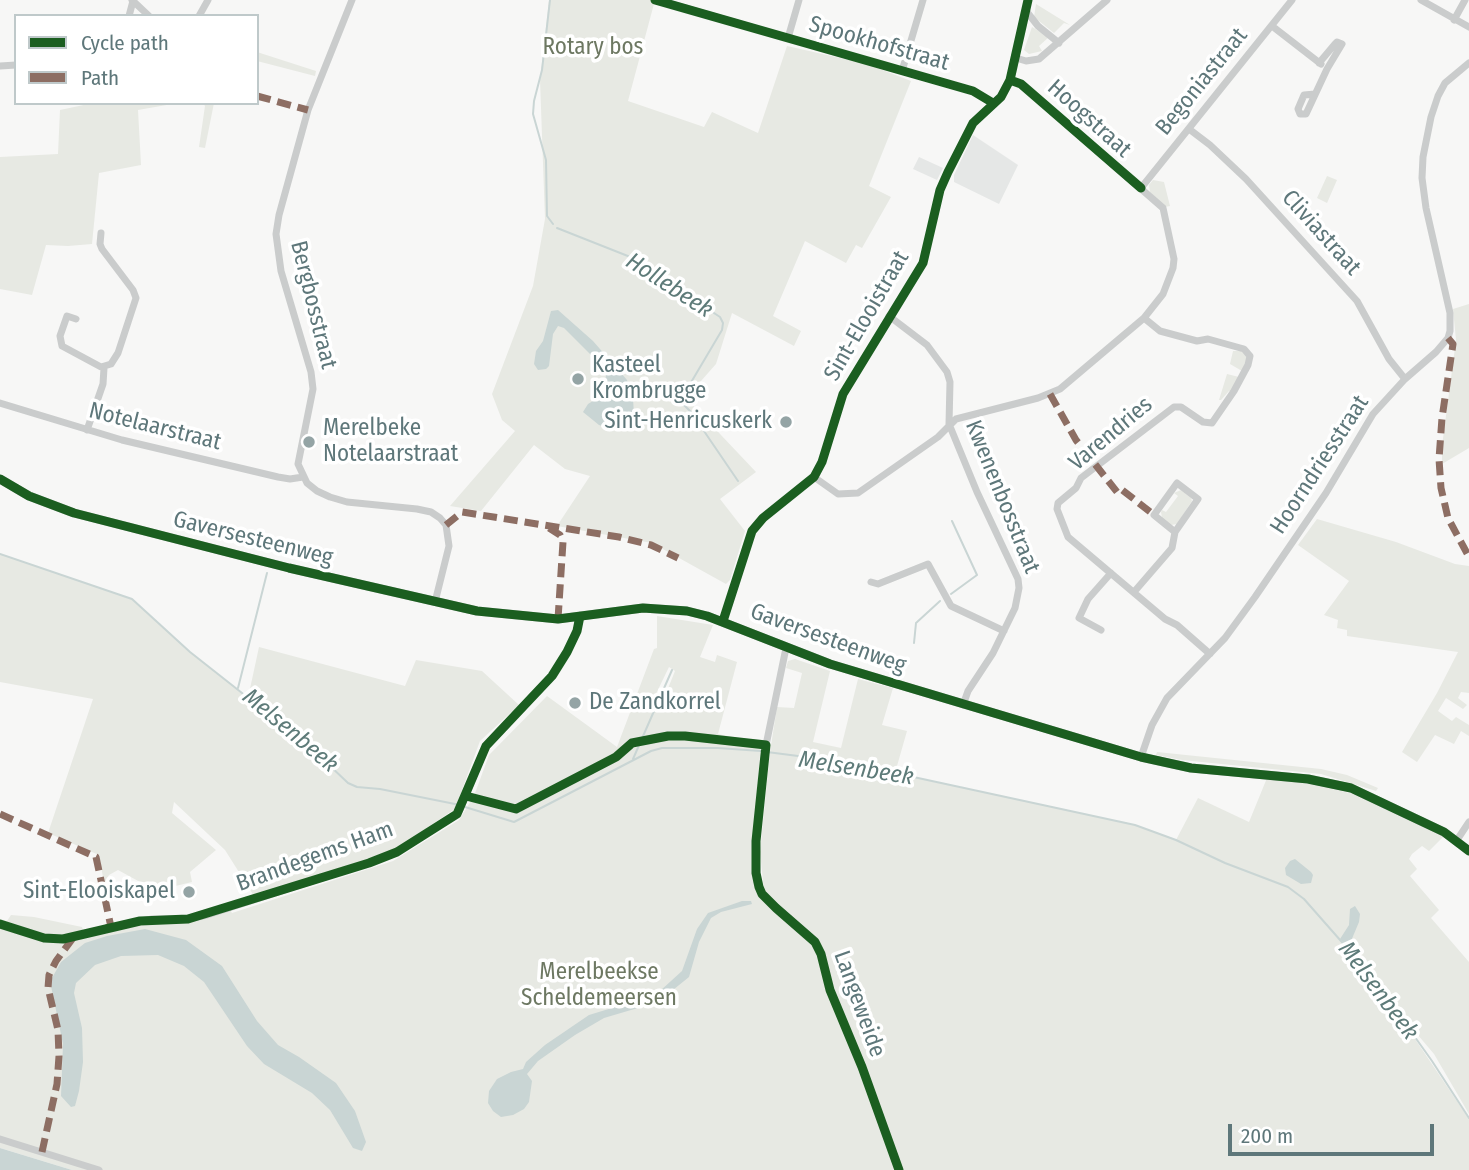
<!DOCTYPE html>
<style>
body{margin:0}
#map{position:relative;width:1469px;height:1170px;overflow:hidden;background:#f7f7f6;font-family:"Fira Sans Condensed",sans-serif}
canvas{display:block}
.legend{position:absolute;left:14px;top:14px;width:245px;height:91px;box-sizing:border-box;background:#fff;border:2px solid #bfc9ca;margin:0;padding:9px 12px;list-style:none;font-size:21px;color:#5e777a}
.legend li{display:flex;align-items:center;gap:14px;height:35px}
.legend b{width:35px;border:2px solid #bfc9ca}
.scale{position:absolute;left:1228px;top:1124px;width:206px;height:32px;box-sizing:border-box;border:4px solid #5e777a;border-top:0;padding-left:9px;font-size:21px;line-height:24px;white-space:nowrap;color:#5e777a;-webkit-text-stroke:5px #fff;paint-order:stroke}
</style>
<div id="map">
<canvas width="1469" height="1170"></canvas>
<ul class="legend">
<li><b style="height:9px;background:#1b5e20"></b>Cycle path</li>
<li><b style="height:9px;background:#8d6e63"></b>Path</li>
</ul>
<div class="scale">200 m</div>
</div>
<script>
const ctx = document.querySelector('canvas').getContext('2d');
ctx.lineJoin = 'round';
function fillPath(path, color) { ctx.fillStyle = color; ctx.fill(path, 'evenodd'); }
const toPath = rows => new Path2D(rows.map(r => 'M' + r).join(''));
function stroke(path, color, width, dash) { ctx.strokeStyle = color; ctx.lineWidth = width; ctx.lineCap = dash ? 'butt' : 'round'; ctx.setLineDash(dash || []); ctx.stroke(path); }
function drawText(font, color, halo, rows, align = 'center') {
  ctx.font = font + ' "Fira Sans Condensed",sans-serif'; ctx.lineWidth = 7; ctx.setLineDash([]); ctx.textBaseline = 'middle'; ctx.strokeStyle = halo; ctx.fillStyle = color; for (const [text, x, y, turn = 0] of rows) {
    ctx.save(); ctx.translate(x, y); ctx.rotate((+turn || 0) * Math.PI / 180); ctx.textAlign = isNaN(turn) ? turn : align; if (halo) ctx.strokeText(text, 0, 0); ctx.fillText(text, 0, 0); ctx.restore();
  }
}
const built = toPath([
 [973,135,1018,165,999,204,954,182,954,175],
 [919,157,943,168,937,180,913,169]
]);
const green = toPath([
 [549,0,655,0,628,101,704,127,712,112,758,133,787,46,867,64,911,81,869,186,891,197,862,248,856,245,846,263,805,241,773,316,801,331,794,346,732,313,716,364,686,398,756,472,720,499,745,531,730,580,726,584,652,543,557,526,590,476,565,469,534,445,481,511,450,506,515,431,502,420,492,394,533,286,545,219,540,80],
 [1036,4,1070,25,1064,23,1054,33,1034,17],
 [1032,27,1049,37,1039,46,1042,51,1029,54,1024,50],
 [257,52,316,71,315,76,257,61],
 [93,103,178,103,138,110,141,165,99,173,92,244,68,246,46,245,32,295,0,289,0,157,58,154,60,110],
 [203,103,214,103,205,148,199,147,205,106],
 [1327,176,1337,180,1327,203,1317,198],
 [1153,180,1164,182,1170,206,1165,207,1150,192,1149,185],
 [1469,304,1469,448,1442,464,1442,446,1456,340,1453,309],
 [1233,351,1241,351,1247,356,1247,360,1242,371,1230,364],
 [1227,374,1239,377,1231,391,1229,391,1221,400,1219,400],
 [1181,490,1191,498,1192,501,1177,524,1171,525,1162,518,1161,512,1162,510,1166,512,1178,496,1174,493],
 [1317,519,1396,542,1455,564,1469,566,1469,693,1461,692,1458,698,1467,705,1463,709,1446,698,1438,711,1452,721,1456,717,1469,725,1469,736,1461,731,1454,744,1435,735,1417,762,1402,752,1437,693,1458,652,1347,636,1347,630,1337,628,1338,620,1324,615,1349,581,1298,545],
 [0,554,132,599,190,652,248,698,259,647,405,686,416,660,482,671,519,705,480,741,455,809,392,851,254,896,225,850,174,802,172,813,216,850,190,872,192,882,163,889,149,882,140,882,118,870,109,875,104,883,99,855,48,833,93,699,0,682],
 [657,616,713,625,700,657,715,662,717,655,737,662,718,734,761,743,753,842,752,875,755,886,763,900,805,934,816,949,886,1138,895,1170,72,1170,0,1148,0,919,7,921,11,915,34,917,82,927,84,933,71,938,73,940,113,928,230,910,232,913,393,861,459,820,474,796,489,755,547,696,617,747,654,649,657,648],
 [669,667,675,671,663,701,654,698],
 [795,659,830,671,813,742,841,748,858,679,893,688,882,725,907,731,895,773,1135,825,1176,840,1198,798,1249,822,1267,778,1310,784,1350,793,1367,799,1444,836,1429,851,1422,846,1412,854,1409,859,1417,869,1410,876,1439,910,1431,918,1469,962,1469,1114,1434,1054,1390,1002,1469,1119,1469,1170,902,1170,833,985,820,945,803,926,764,891,760,852,770,752,777,707,794,708,802,673,786,668,788,661],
 [1157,752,1321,769,1347,775,1378,788,1376,791,1321,774,1182,760,1156,755]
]);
const water = toPath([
 [558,310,593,341,627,380,633,398,634,415,629,424,608,428,599,425,583,412,588,404,601,396,606,376,602,366,564,328,558,326,553,334,549,366,546,369,538,370,534,364,536,351,543,341,551,311],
 [1295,859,1311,872,1313,875,1311,883,1301,884,1286,875,1285,868,1290,861],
 [742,901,751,901,752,904,721,912,711,918,699,942,689,977,658,1002,604,1018,575,1035,538,1061,527,1074,532,1081,529,1102,524,1109,513,1115,501,1117,493,1111,488,1103,489,1091,497,1079,511,1072,523,1069,526,1062,545,1045,589,1015,648,997,660,991,682,971,697,929,708,913],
 [1355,906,1360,914,1359,922,1351,941,1346,945,1340,939,1349,925,1350,909],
 [145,929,186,940,222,966,257,1021,278,1045,299,1057,336,1083,355,1111,366,1142,362,1151,353,1148,330,1110,312,1093,264,1064,247,1046,204,982,184,966,158,955,121,956,95,965,76,983,74,993,82,1028,83,1062,79,1091,75,1106,71,1107,61,1096,63,1044,51,986,52,978,61,962,85,943,107,936],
 [0,1148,72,1170,0,1170]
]);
const stream = toPath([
 [550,0,542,70,534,101,533,114,546,160,547,216,553,224],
 [557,228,643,262,649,270,720,317,723,323,722,330,680,401,691,412,738,481],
 [0,554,132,599,190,652,308,745,348,783,357,787,380,789,460,805],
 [951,594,977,575,952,521],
 [914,643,916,623,940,601],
 [238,688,267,573],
 [767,752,837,761,895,773,1135,825,1176,840,1225,863,1288,887,1304,899,1370,974,1432,1061,1469,1118],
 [633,759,672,670],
 [465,807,514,822,651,751,662,748,718,748,761,751]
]);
const minor = toPath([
 [132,0,149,16],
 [352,0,308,110,279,215,276,234,281,271,311,372,313,389,298,464,307,483,317,491,330,497,347,502,417,509,431,512,440,518,446,525,449,546,435,602],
 [1421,0,1469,27],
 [672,4,973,91,993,103],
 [1027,12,1038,26,1059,43],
 [129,16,133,1],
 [199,16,208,0],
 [1454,20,1465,0],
 [1272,26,1321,64],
 [788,38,799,0],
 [1016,58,1026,61,1039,59,1107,0],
 [0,66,16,65],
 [902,71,923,0],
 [1315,94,1304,95,1298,109,1300,114,1306,114,1327,69,1342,44,1337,42,1335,44,1319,63],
 [1189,129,1210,145,1246,179,1357,301,1389,359,1405,379],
 [1141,188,1292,0],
 [889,316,927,345,947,372,950,382,949,424,977,492,1018,579,1019,588,1015,608,993,653,968,691,963,705],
 [1144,318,1160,331,1197,341,1208,339,1244,349,1250,356,1248,365,1234,391,1212,423,1203,422,1181,407,1174,407,1081,478,1076,488,1058,503,1057,509,1068,537,1165,619,1177,625,1210,654],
 [76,319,67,316,60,336,62,346,101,367,111,364,118,353,136,298,133,290,102,249,100,244,101,233],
 [0,403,122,440,278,477,290,479,303,477],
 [87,430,103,384,104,368],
 [814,477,838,494,858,493,938,437,956,419,1038,398,1060,389,1144,318,1163,294,1173,268,1174,259,1163,208,1021,84,1010,80],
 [871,582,878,584,928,564,951,606,1004,631],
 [1134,592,1172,548,1175,532,1198,499,1177,483,1154,515,1175,532],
 [723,621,752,531,763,518,814,477,822,462,843,394,923,263,940,190,948,172,973,123,1001,97,1010,80,1028,0],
 [1101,630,1079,618,1088,599,1111,573],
 [786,648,766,745,756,841,757,882,762,894,805,932,815,942,821,954,830,990,862,1067,899,1170],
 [1141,757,1152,725,1167,698,1225,638,1255,597,1326,493,1373,414,1405,379,1436,352,1448,338,1450,331,1450,313,1426,208,1422,178,1423,157,1431,117,1438,96,1445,83,1469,63],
 [1457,840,1469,822],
 [111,927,152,919,188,919,207,915,369,863,397,852,453,817,460,810,486,746,552,676,567,652,577,631,580,616],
 [0,1139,99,1170]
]);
const tertiary = toPath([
 [0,479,29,496,74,513,289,568,477,611,558,619,643,608,687,611,707,616,830,664,1141,757,1191,768,1308,779,1351,788,1444,832,1469,851]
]);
const quiet = toPath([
 [257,96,308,110],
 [1448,338,1453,344,1442,418,1439,459,1441,488,1448,518,1469,557],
 [1050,394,1076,440,1117,492,1121,489,1154,515],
 [446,525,462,512,619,537,651,545,678,558],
 [549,528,560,535,563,542,558,619],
 [0,814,96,857,111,927,105,928],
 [42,1152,57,1084,59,1056,58,1030,48,988,49,975,56,961,73,938]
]);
const cycleway = toPath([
 [655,0,973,91,993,103],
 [1010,80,1021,84,1141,188],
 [0,479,29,496,74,513,289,568,477,611,558,619,643,608,687,611,707,616,830,664,1141,757,1191,768,1308,779,1351,788,1444,832,1469,851],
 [723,621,752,531,763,518,814,477,822,462,843,394,923,263,940,190,948,172,973,123,1001,97,1010,80,1028,0],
 [466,796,516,809,616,757,632,743,668,736,685,736,766,745,756,841,756,873,759,887,762,894,776,908,815,942,821,954,830,990,862,1067,899,1170],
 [0,924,44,938,63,939,140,921,188,919,369,863,397,852,457,814,486,746,552,676,567,652,577,631,580,616]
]);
const markers = [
 [578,379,7,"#94a4a5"],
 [786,422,7,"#94a4a5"],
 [309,442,7,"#94a4a5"],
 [575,703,7,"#94a4a5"],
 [189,892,7,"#94a4a5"]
];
const streetNames = [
 ["Spookhofstraat",879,44,16],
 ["Begoniastraat",1202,82,-51],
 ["Hoogstraat",1089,119,42],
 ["Cliviastraat",1321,233,48],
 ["Bergbosstraat",313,305,76],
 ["Sint-Elooistraat",867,316,-60],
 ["Notelaarstraat",155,427,14],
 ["Varendries",1111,434,-40],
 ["Hoorndriesstraat",1320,465,-57],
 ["Kwenenbosstraat",1002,497,68],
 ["Gaversesteenweg",253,539,14],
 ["Gaversesteenweg",828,639,20],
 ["Brandegems Ham",315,857,-20],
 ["Langeweide",859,1004,70]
];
const parkNames = [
 ["Rotary bos",593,48],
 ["Merelbeekse",599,973],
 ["Scheldemeersen",599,999]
];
const poiNames = [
 ["Kasteel",592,366],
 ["Krombrugge",592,392],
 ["Sint-Henricuskerk",772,422,"right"],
 ["Merelbeke",323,429],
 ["Notelaarstraat",323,455],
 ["De Zandkorrel",589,703],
 ["Sint-Elooiskapel",175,892,"right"]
];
const waterNames = [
 ["Hollebeek",669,286,33],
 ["Melsenbeek",290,731,40],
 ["Melsenbeek",856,769,9],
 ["Melsenbeek",1378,991,53]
];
fillPath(built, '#e5e7e6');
fillPath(green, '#e7e9e3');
fillPath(water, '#c9d5d4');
stroke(stream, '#c9d5d4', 2);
stroke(minor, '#cacccc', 7);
stroke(tertiary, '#cacccc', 9);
stroke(quiet, '#8d6e63', 7, [14, 7]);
stroke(cycleway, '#1b5e20', 9);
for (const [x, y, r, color] of markers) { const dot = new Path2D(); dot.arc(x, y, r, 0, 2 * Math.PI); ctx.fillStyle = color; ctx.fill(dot); stroke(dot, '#fff', 2.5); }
drawText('23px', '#5e777a', '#fff', streetNames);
drawText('23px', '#6d7862', '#fff', parkNames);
drawText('23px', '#5e777a', '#fff', poiNames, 'left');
drawText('italic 24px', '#5e7b79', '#fff', waterNames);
</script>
